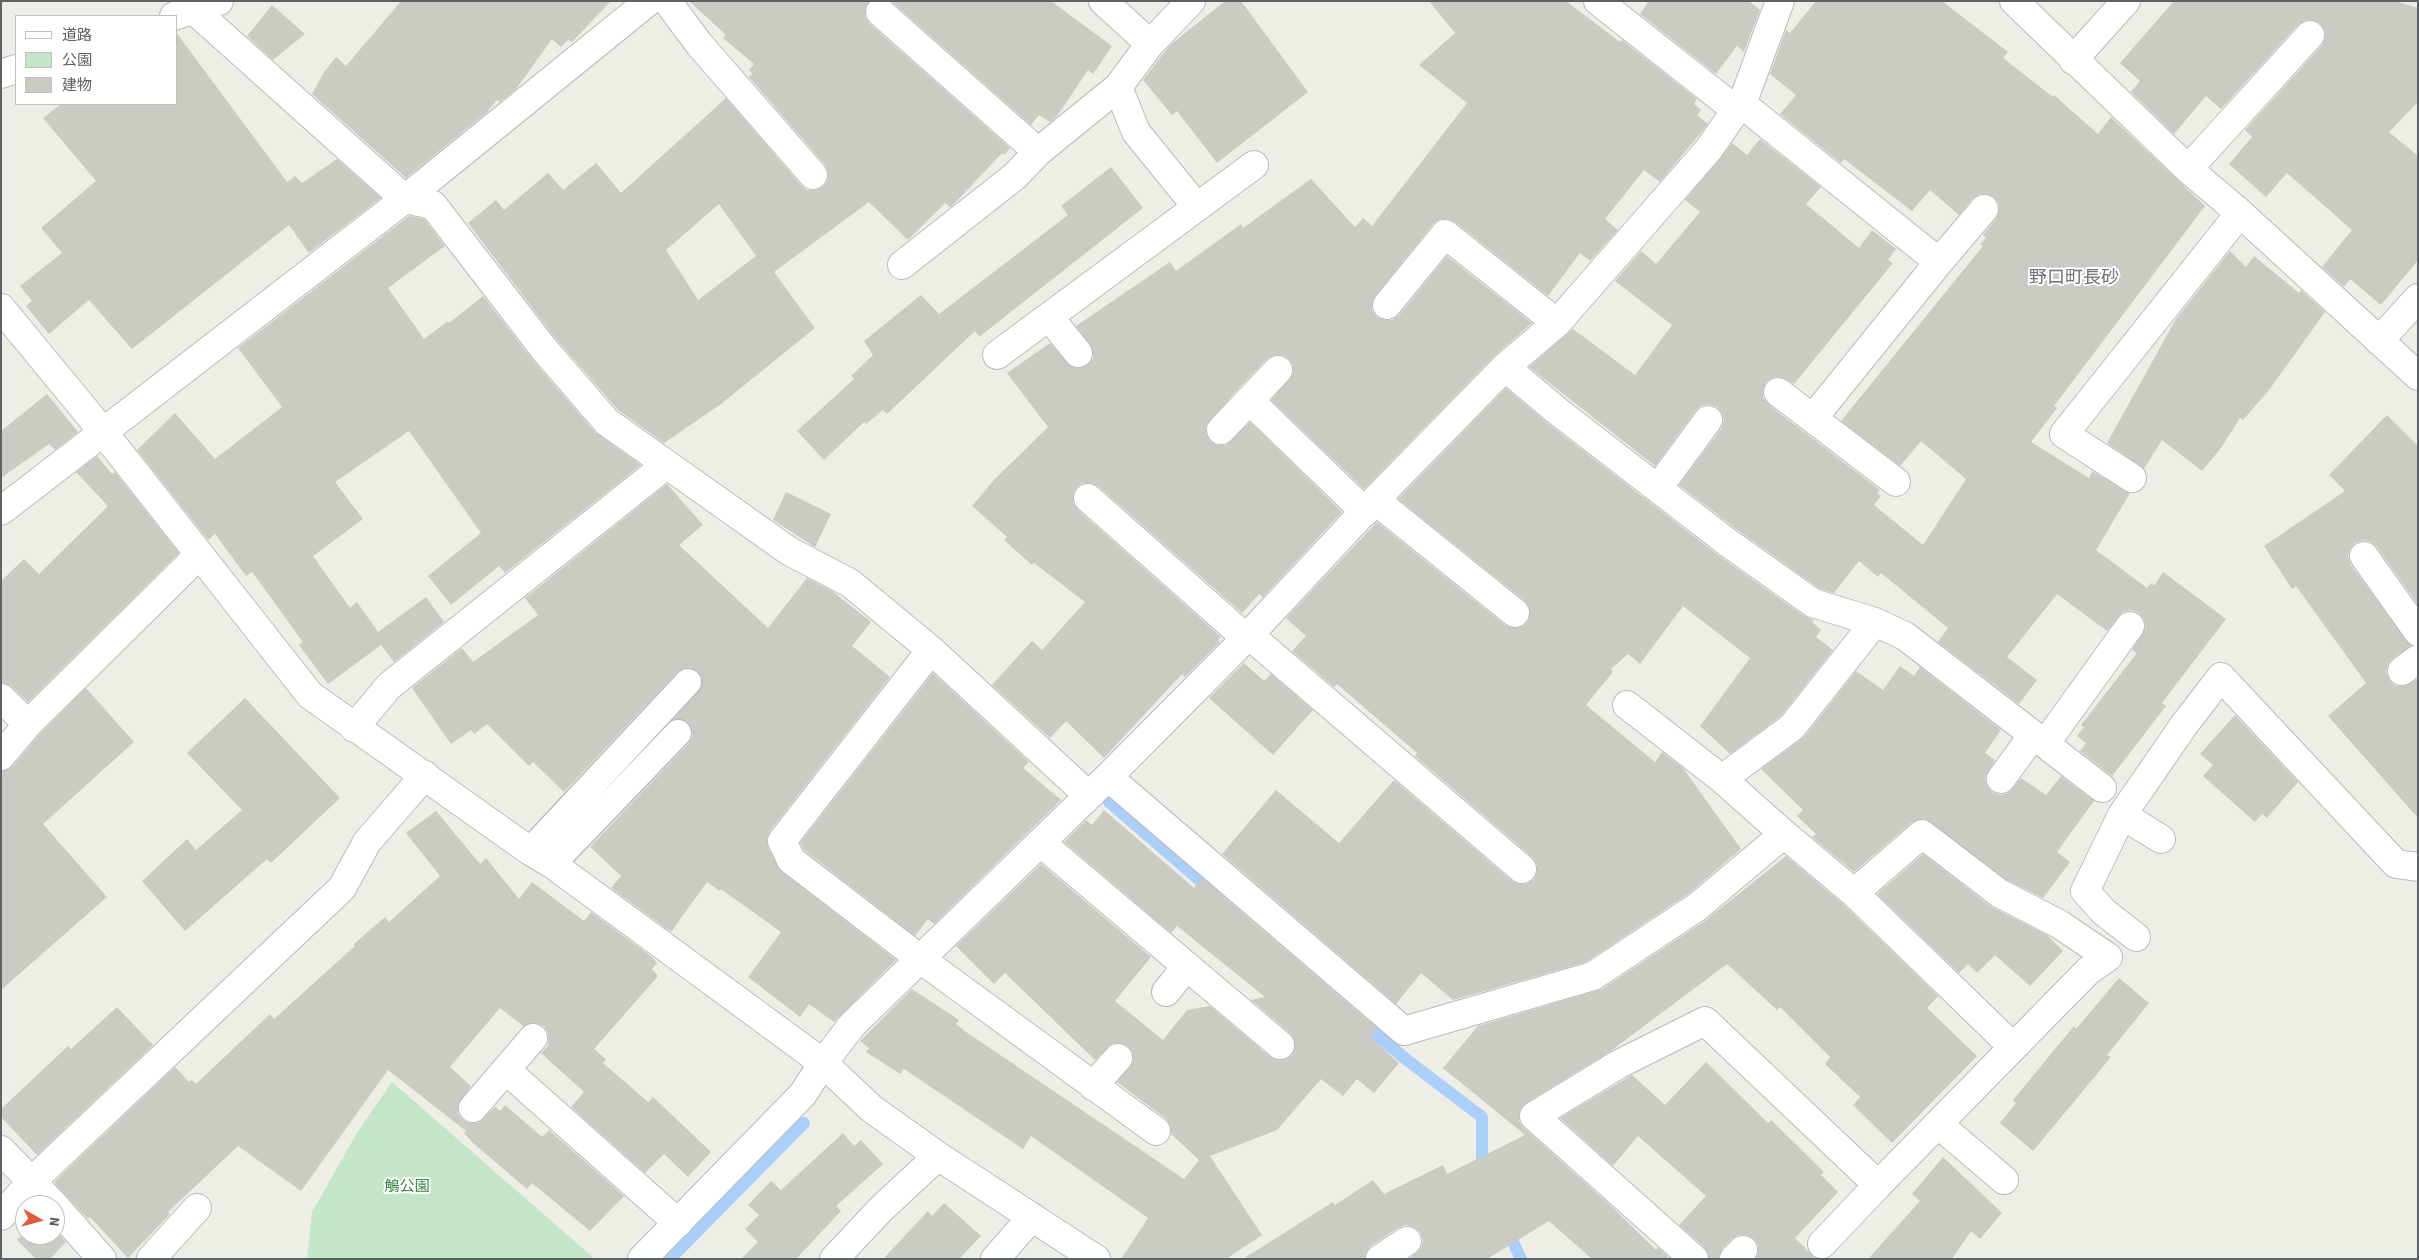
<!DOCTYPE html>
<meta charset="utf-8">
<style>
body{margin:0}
#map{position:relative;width:2419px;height:1260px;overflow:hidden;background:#efeee6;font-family:"Source Sans 3","Noto Sans JP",sans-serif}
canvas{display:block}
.frame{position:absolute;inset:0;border:2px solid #5e6166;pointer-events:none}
.legend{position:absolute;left:15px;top:15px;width:162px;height:90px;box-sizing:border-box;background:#fff;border:1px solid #bfc0c2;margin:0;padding:6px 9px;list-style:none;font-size:15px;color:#5e6166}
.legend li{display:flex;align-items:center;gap:10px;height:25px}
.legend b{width:25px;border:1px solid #bfc0c2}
.north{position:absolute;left:15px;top:1195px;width:50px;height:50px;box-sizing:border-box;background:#fff;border:1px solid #bfc0c2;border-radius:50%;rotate:97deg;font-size:14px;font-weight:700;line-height:20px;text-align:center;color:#5e6166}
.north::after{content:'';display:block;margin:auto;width:18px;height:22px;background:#e25a3a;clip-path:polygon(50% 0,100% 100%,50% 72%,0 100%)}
</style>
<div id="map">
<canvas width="2419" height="1260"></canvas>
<div class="frame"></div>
<ul class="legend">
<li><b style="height:6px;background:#fff"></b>道路</li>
<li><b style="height:14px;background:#c4e6c8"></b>公園</li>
<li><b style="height:14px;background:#cbcac3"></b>建物</li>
</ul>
<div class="north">N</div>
</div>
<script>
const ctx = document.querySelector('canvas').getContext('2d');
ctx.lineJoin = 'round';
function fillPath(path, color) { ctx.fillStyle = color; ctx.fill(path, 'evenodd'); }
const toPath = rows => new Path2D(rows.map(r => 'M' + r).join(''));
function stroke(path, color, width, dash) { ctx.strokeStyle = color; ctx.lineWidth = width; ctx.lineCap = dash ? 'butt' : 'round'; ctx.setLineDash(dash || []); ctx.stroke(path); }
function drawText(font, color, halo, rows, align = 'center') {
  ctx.font = font + ' "Source Sans 3","Noto Sans JP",sans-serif'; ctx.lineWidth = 4; ctx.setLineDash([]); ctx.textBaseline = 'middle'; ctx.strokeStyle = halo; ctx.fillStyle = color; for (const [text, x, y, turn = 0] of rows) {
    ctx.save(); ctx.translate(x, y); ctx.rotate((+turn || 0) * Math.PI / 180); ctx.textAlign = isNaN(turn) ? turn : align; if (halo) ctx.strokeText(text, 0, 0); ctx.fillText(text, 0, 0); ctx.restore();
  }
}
const green = toPath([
 [392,1082,595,1259,307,1259,312,1212,358,1131]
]);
const stream = toPath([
 [1109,802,1212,891],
 [1362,1023,1407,1060,1482,1117,1482,1172],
 [1507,1229,1521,1259],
 [670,1259,804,1123]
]);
const building = toPath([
 [401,1,611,1,572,42,568,40,561,47,552,39,516,89,500,102,497,100,486,113,406,178,312,94,324,72,336,57,346,66],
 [689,1,869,1,865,9,865,17,870,24,1010,148,1004,155,1002,153,952,206,950,207,945,203,908,240,869,202,774,272,815,328,721,404,664,443,618,410,556,339,468,223,496,200,504,210,548,173,563,190,596,163,621,193,726,98,801,185,807,190,816,190,824,186,828,180,828,172,825,165,749,77,753,74,749,70,754,64,723,38,726,35],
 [719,204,756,256,698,300,666,250],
 [891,1,1051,1,1112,46,1093,74,1088,70,1057,116,1050,122,1039,115,1031,125],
 [1225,1,1241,1,1308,92,1217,163,1177,111,1172,115,1143,80,1170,45],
 [1429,1,1566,1,1620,42,1622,40,1697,99,1694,104,1701,110,1697,115,1708,124,1660,182,1644,170,1605,219,1618,230,1590,261,1580,253,1548,296,1455,222,1448,219,1440,219,1433,224,1375,296,1372,303,1372,310,1377,317,1385,320,1392,320,1399,315,1447,256,1532,323,1494,356,1364,489,1271,400,1293,374,1293,366,1288,358,1282,355,1274,355,1267,359,1237,390,1206,426,1206,434,1210,441,1217,445,1226,445,1250,422,1342,512,1263,597,1259,594,1242,613,1098,486,1091,483,1083,483,1077,487,1073,495,1073,503,1078,510,1221,637,1218,640,1220,642,1185,677,1182,674,1104,758,1066,721,1050,738,992,685,1032,641,1042,650,1085,602,1034,563,1032,565,1004,540,1007,537,972,506,994,480,1048,427,1007,373,1050,343,1072,367,1080,368,1087,365,1093,358,1093,350,1076,326,1170,262,1176,271,1241,224,1243,228,1311,179,1355,227,1363,218,1372,226,1467,103,1419,65,1455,33],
 [1649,1,1749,1,1760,10,1744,52,1737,46,1716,74,1640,14],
 [1816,1,1942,1,2008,52,2003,58,2053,97,2054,95,2098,134,2111,117,2205,206,2054,406,2057,408,2031,442,2089,478,2092,471,2130,493,2096,550,2147,588,2151,583,2154,586,2163,572,2226,619,2162,703,2166,706,2112,776,2080,751,2086,743,2077,736,2084,727,2081,725,2137,653,2132,650,2146,627,2144,619,2139,613,2131,610,2123,612,2107,631,2057,594,2007,657,2037,680,2019,704,1938,642,1948,628,1881,573,1878,577,1859,561,1834,593,1820,589,1736,529,1679,485,1721,429,1724,421,1722,414,1717,407,1709,404,1701,406,1696,410,1655,466,1529,367,1573,329,1635,375,1672,325,1615,281,1641,251,1656,264,1700,212,1685,200,1732,143,1747,155,1760,139,1821,187,1806,204,1859,248,1872,230,1896,249,1888,260,1893,263,1794,384,1780,377,1772,378,1766,382,1763,390,1763,398,1774,409,1880,490,1877,493,1881,496,1874,505,1923,545,1966,479,1921,441,1900,466,1841,421,1983,246,1980,244,1986,238,1983,235,1996,219,1999,211,1999,204,1994,197,1986,194,1979,194,1972,199,1959,215,1930,190,1912,211,1844,159,1841,163,1780,114,1796,95,1770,74,1786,30,1790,33],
 [2174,1,2395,1,2418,8,2418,102,2389,132,2418,156,2418,260,2381,305,2350,279,2344,287,2322,267,2352,230,2287,173,2266,197,2229,164,2252,137,2245,130,2322,45,2325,38,2325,31,2321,24,2313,20,2306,20,2299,24,2221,109,2206,96,2174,134,2131,92,2140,81,2120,63],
 [272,5,305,34,273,60,247,36],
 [176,32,287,182,295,176,302,183,337,159,381,198,309,253,289,225,132,349,89,300,49,334,26,306,32,301,20,286,62,253,41,228,96,181,43,118,61,104,176,104],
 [1111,167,1143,208,979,337,975,331,887,414,883,410,866,424,864,422,824,460,797,431,854,379,851,376,873,355,864,341,921,295,939,314,1068,215,1061,206],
 [409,216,424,219,445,246,388,288,424,339,448,321,449,323,483,296,532,359,595,432,641,465,505,573,499,566,451,605,428,576,481,533,409,431,335,482,363,519,313,556,350,608,357,602,378,632,426,597,444,622,394,662,381,645,328,684,299,645,303,642,252,572,246,576,215,534,208,540,137,450,175,413,215,459,282,407,238,348],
 [2230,251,2246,267,2254,256,2299,293,2301,290,2325,312,2269,390,2243,420,2240,418,2221,448,2202,471,2162,440,2144,469,2107,443,2176,319],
 [1506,388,1546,422,1718,555,1804,616,1814,620,1812,622,1821,630,1816,637,1833,650,1781,716,1730,754,1700,726,1750,658,1683,606,1640,664,1628,654,1611,669,1613,672,1586,705,1655,762,1662,752,1683,768,1741,849,1688,894,1586,962,1453,1000,1421,973,1396,1004,1222,854,1276,790,1339,843,1394,780,1512,881,1519,884,1527,884,1534,879,1537,871,1537,864,1532,857,1415,756,1417,753,1337,684,1334,687,1292,651,1306,636,1286,618,1377,522,1505,625,1513,628,1521,627,1527,623,1530,615,1529,607,1525,601,1398,499],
 [47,394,78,432,55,450,49,444,1,478,1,431],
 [2387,415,2418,446,2418,605,2377,547,2371,542,2363,540,2355,543,2350,549,2348,557,2351,565,2411,646,2392,659,2388,664,2386,672,2390,681,2396,686,2404,686,2418,679,2418,818,2328,716,2366,683,2296,586,2292,589,2264,546,2345,491,2329,475],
 [97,456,112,474,115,472,179,553,28,702,11,686,1,683,1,581,24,559,39,574,108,506,76,472],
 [667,484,703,525,679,545,768,628,807,578,832,591,871,622,852,646,890,677,770,831,767,839,768,848,782,872,896,960,834,1022,809,1004,800,1017,748,977,781,932,721,889,720,891,707,882,671,932,611,888,621,876,590,847,689,743,693,736,692,728,688,722,682,719,674,719,702,686,702,677,698,671,691,667,684,668,677,672,564,792,533,762,529,766,487,724,474,734,471,730,451,744,412,688,462,648,473,662,538,615,525,598],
 [786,492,831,514,815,547,773,520],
 [1244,663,1264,681,1271,674,1313,710,1273,755,1209,698],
 [1900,666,1914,676,1920,667,2001,730,1985,753,1995,760,1985,778,1987,786,1992,792,2000,795,2008,793,2021,778,2046,795,2061,776,2094,801,2057,852,2070,862,2043,898,2007,880,1925,819,1912,822,1854,872,1812,837,1816,834,1797,816,1803,810,1761,769,1804,737,1856,671,1883,690],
 [933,673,1029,762,1023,768,1061,800,934,924,928,919,915,936,804,850,800,843],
 [86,688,134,742,43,824,107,897,1,990,1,771,13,766,39,735],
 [245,698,340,798,271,863,267,859,185,931,142,881,187,839,196,850,242,810,187,753],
 [2235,715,2298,782,2267,818,2262,814,2255,822,2203,776,2213,765,2200,754],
 [1104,810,1194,888,1202,878,1377,1028,1370,1037,1399,1063,1374,1093,1357,1079,1343,1096,1321,1079,1277,1130,1210,1156,1262,1235,1226,1259,1121,1259,1148,1218,1031,1136,1023,1149,904,1069,900,1074,866,1052,869,1048,860,1041,912,989,959,1020,956,1024,966,1032,1184,1179,1199,1160,1171,1134,1170,1125,1165,1118,1117,1082,1133,1062,1133,1054,1129,1047,1121,1043,1113,1043,1095,1060,1005,973,994,984,956,946,1041,864,1151,957,1115,1001,1163,1040,1187,1010,1210,1006,1270,1057,1278,1060,1286,1059,1292,1055,1295,1047,1294,1039,1290,1033,1251,1000,1265,997,1177,926,1171,933,1064,842,1086,820,1092,825],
 [436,811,480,864,486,858,519,899,532,882,584,921,591,912,652,957,657,963,652,969,658,976,594,1049,606,1059,603,1063,648,1102,653,1097,711,1152,688,1177,664,1154,645,1173,571,1107,584,1092,541,1053,548,1046,548,1033,544,1026,535,1023,523,1026,500,1008,450,1067,471,1086,458,1105,458,1114,463,1120,471,1123,478,1123,495,1107,500,1111,505,1105,542,1137,549,1130,624,1196,590,1231,532,1183,527,1189,473,1143,464,1133,466,1131,388,1070,301,1191,238,1146,168,1212,170,1214,128,1258,90,1217,88,1219,55,1184,55,1181,175,1067,189,1082,192,1080,196,1084,270,1014,274,1019,355,946,354,944,385,917,389,922,440,876,406,833],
 [1923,854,1990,906,2047,935,2063,951,2030,986,1995,955,1977,973,1968,964,1959,973,1877,894],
 [1786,856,1844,905,1938,996,1927,1008,1977,1056,1892,1143,1853,1105,1860,1097,1825,1064,1830,1057,1780,1007,1777,1010,1727,964,1608,1053,1526,1103,1519,1114,1519,1121,1524,1128,1611,1206,1656,1250,1658,1247,1670,1259,1592,1259,1549,1221,1487,1259,1409,1259,1421,1248,1423,1240,1420,1232,1414,1227,1406,1225,1398,1228,1371,1246,1366,1252,1365,1259,1243,1259,1333,1202,1335,1205,1373,1180,1384,1194,1443,1165,1447,1174,1525,1135,1443,1068,1478,1026,1602,989,1706,920],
 [2119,978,2149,1003,2107,1055,2111,1057,2033,1151,2000,1123,2016,1103,2013,1100,2074,1026,2076,1029],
 [117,1007,153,1045,37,1155,1,1117,1,1109,68,1046,71,1049],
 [1706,1062,1768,1123,1771,1120,1824,1172,1821,1175,1838,1192,1795,1238,1816,1259,1755,1259,1758,1254,1758,1246,1754,1239,1747,1235,1738,1235,1732,1239,1723,1248,1719,1259,1709,1259,1704,1247,1679,1225,1706,1196,1638,1136,1613,1166,1560,1118,1632,1075,1665,1105],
 [843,1133,854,1146,861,1140,883,1164,836,1206,841,1211,796,1259,741,1259,758,1242,745,1229,759,1215,748,1205,771,1181,781,1190],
 [1943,1157,2002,1213,1980,1239,1971,1231,1952,1259,1868,1259,1920,1201,1912,1194],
 [944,1203,981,1236,959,1259,883,1259,928,1211,932,1216],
 [55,1230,66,1242,50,1259,36,1259,17,1240,25,1232,25,1235,55,1235]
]);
const pedestrian = toPath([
 [530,851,688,682],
 [552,864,678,733]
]);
const minor = toPath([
 [667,1,699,44,813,175],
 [1103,1,1150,44,1191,1],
 [1598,1,1736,110],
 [2014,1,2188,169,2240,213,2418,376],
 [194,10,405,199,433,205,544,349,607,422,789,551,850,583,931,650,1088,795],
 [880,12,1038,152],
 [174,16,219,1],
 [2073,60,2126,1],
 [1,74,16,69],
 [1118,87,1136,132,1196,206],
 [1742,104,1939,262],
 [2188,169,2310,35],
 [902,265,1015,176,1038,152,1118,87,1150,44],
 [1387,305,1445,234,1557,323],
 [1,308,104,433,310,695,530,851,552,864,823,1063,872,1109,938,1156,1096,1259],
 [1049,317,1078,353],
 [2379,341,2418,298],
 [997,355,1254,165],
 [1505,367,1556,410,1727,542,1813,603,1875,622,1905,636,2102,788],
 [1778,392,1896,482],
 [1249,400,1365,512],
 [1813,418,1939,262,1984,209],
 [1221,430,1278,370],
 [2132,478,2064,434,2240,213],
 [1658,488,1708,420],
 [1088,498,1246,638],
 [1375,500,1515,613],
 [1,511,405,199,649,1],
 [2364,556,2418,632],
 [1249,635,1522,869],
 [931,650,782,841,791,860,919,958,1156,1131],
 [2402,671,2418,659],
 [1,698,28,724],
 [1627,705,1722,779,1784,834,1854,893,2013,1047],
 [354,728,389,686,666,465],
 [2045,744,2130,626],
 [1,756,28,724,199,555],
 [1108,777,1404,1031,1593,976,1697,907,1784,834],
 [1722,779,1792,727,1875,622],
 [2001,779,2033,735],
 [2122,815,2161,839],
 [1041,843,1280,1045],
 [2136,937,2104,912,2085,891,2122,815,2184,725,2221,677,2396,864,2418,867],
 [1166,992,1187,966],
 [506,1070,678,1223],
 [1093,1086,1118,1058],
 [473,1108,533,1038],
 [1938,1124,2004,1180],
 [1,1150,54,1205],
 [55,1206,102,1259],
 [1,1216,32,1181,342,888,367,842,425,775],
 [1822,1244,1878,1185],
 [151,1259,197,1208],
 [642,1259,803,1094,823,1063,852,1025,1108,777,1249,635,1375,500,1505,367,1557,323,1709,149,1736,110,1742,104,1780,1],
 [834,1259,881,1209,938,1156],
 [995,1259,1032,1217],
 [1380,1259,1407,1241],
 [1694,1259,1534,1116,1619,1064,1705,1021,1878,1185,2088,971,2108,957,2059,924,1999,893,1922,834,1854,893],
 [1734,1259,1743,1250]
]);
const parkNames = [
 ["鵤公園",407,1188]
];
const quarterNames = [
 ["野口町長砂",2074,279]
];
fillPath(green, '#c4e6c8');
stroke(stream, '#aacffb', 12);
fillPath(building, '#cbcac3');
stroke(pedestrian, '#b9bbbf', 29);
stroke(minor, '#b9bbbf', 30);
stroke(pedestrian, '#fff', 26);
stroke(minor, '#fff', 28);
drawText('15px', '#398244', '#fff', parkNames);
drawText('18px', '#6f7278', '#fff', quarterNames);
</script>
